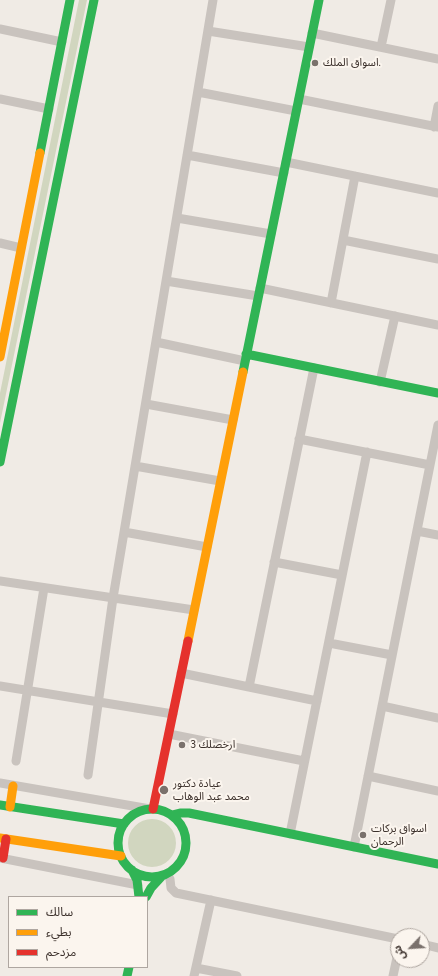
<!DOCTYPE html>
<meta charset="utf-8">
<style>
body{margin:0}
#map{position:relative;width:438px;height:976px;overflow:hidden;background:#f0ebe5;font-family:Figtree,"Noto Sans Arabic",sans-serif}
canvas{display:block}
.legend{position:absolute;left:8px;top:896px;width:140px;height:72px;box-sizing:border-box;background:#fbf5ee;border:1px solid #aea6a0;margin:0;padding:5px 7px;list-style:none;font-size:12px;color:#3b302b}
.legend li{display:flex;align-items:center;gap:8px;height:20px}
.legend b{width:20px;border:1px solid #aea6a0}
.north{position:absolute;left:390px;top:928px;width:40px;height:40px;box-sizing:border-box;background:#fbf5ee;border:1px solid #aea6a0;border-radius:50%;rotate:245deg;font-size:11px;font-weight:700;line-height:16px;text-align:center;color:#3b302b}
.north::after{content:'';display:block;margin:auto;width:14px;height:18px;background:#7a716c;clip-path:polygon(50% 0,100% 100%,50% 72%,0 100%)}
</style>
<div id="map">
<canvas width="438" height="976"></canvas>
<ul class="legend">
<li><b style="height:5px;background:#30b455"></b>سالك</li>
<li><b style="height:5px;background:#ff9f0a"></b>بطيء</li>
<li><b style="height:5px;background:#e5322d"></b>مزدحم</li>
</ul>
<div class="north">ش</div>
</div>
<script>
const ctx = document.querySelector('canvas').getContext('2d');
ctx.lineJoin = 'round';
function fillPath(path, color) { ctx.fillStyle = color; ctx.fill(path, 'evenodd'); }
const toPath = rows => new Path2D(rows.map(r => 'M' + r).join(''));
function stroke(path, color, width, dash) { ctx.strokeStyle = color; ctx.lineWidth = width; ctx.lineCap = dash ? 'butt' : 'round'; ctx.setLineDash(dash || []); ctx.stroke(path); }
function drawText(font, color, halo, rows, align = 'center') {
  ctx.font = font + ' Figtree,"Noto Sans Arabic",sans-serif'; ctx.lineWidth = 4; ctx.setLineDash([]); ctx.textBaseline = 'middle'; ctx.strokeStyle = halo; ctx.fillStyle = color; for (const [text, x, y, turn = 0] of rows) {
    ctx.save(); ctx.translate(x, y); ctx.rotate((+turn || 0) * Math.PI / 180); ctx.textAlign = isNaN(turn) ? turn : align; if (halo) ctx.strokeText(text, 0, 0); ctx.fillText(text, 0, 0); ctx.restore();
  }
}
const green = toPath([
 [79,0,87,0,0,423,0,393],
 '128 843a24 24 0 1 1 48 0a24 24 0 1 1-48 0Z'
]);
const street = toPath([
 [0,29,62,42],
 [208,31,309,47],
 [312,33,438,59],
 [381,47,391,0],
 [198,92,296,111],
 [0,99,49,109],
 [299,99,438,127],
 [434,127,438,106],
 [187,155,284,173],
 [286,162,438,193],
 [177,218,271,234],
 [343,240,438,259],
 [0,243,21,248],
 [166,281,258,296],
 [260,288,438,325],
 [331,303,355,176],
 [156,342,245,361],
 [380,382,395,316],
 [146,404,233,420],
 [299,439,430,465],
 [135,466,220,481],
 [417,531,438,535],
 [124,532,207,547],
 [274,562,342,575],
 [0,581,194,610],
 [329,643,392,655],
 [181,673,317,701],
 [0,686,173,714],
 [249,687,314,368],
 [382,706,438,718],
 [169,734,304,761],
 [16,761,44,588],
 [88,775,113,598,213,0],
 [368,776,438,791],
 [0,783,150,809],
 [290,834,367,452],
 [354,847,438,425],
 [0,858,138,885],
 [167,874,170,879,171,888,176,893,398,939],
 [422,944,438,948],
 [196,968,237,976],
 [194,976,211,900],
 [393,976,398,953]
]);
const fast = toPath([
 [40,153,70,0],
 [246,354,438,393],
 [243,372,319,0],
 [0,462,94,0],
 [0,805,124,824],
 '118 843a34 34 0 1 1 68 0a34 34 0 1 1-68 0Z',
 [172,815,180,813,189,813,438,864],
 [132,870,137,880,139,897],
 [146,897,151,888,163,875],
 [127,976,129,967]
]);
const slow = toPath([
 [0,357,40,153],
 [188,641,243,372],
 [10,807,13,786],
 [0,838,121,856]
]);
const jam = toPath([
 [153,809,188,641],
 [3,858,6,839]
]);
const markers = [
 [315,63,4,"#7a716c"],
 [182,745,4,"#7a716c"],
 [164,790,5,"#7a716c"],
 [363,835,4,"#7a716c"]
];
const poiNames = [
 ["اسواق الملك.",323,63],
 ["ارخصلك 3",190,745],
 ["عيادة دكتور",173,784],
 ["محمد عبد الوهاب",173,797],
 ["اسواق بركات",371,829],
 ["الرحمان",371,842]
];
fillPath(green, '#d1d6bf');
stroke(street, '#c9c3be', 9);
stroke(fast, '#30b455', 9);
stroke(slow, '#ff9f0a', 9);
stroke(jam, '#e5322d', 9);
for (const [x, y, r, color] of markers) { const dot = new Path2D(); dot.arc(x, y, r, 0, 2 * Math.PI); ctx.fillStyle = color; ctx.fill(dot); stroke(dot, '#fbf5ee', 1.5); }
drawText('11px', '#3b302b', '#fbf5ee', poiNames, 'left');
</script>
